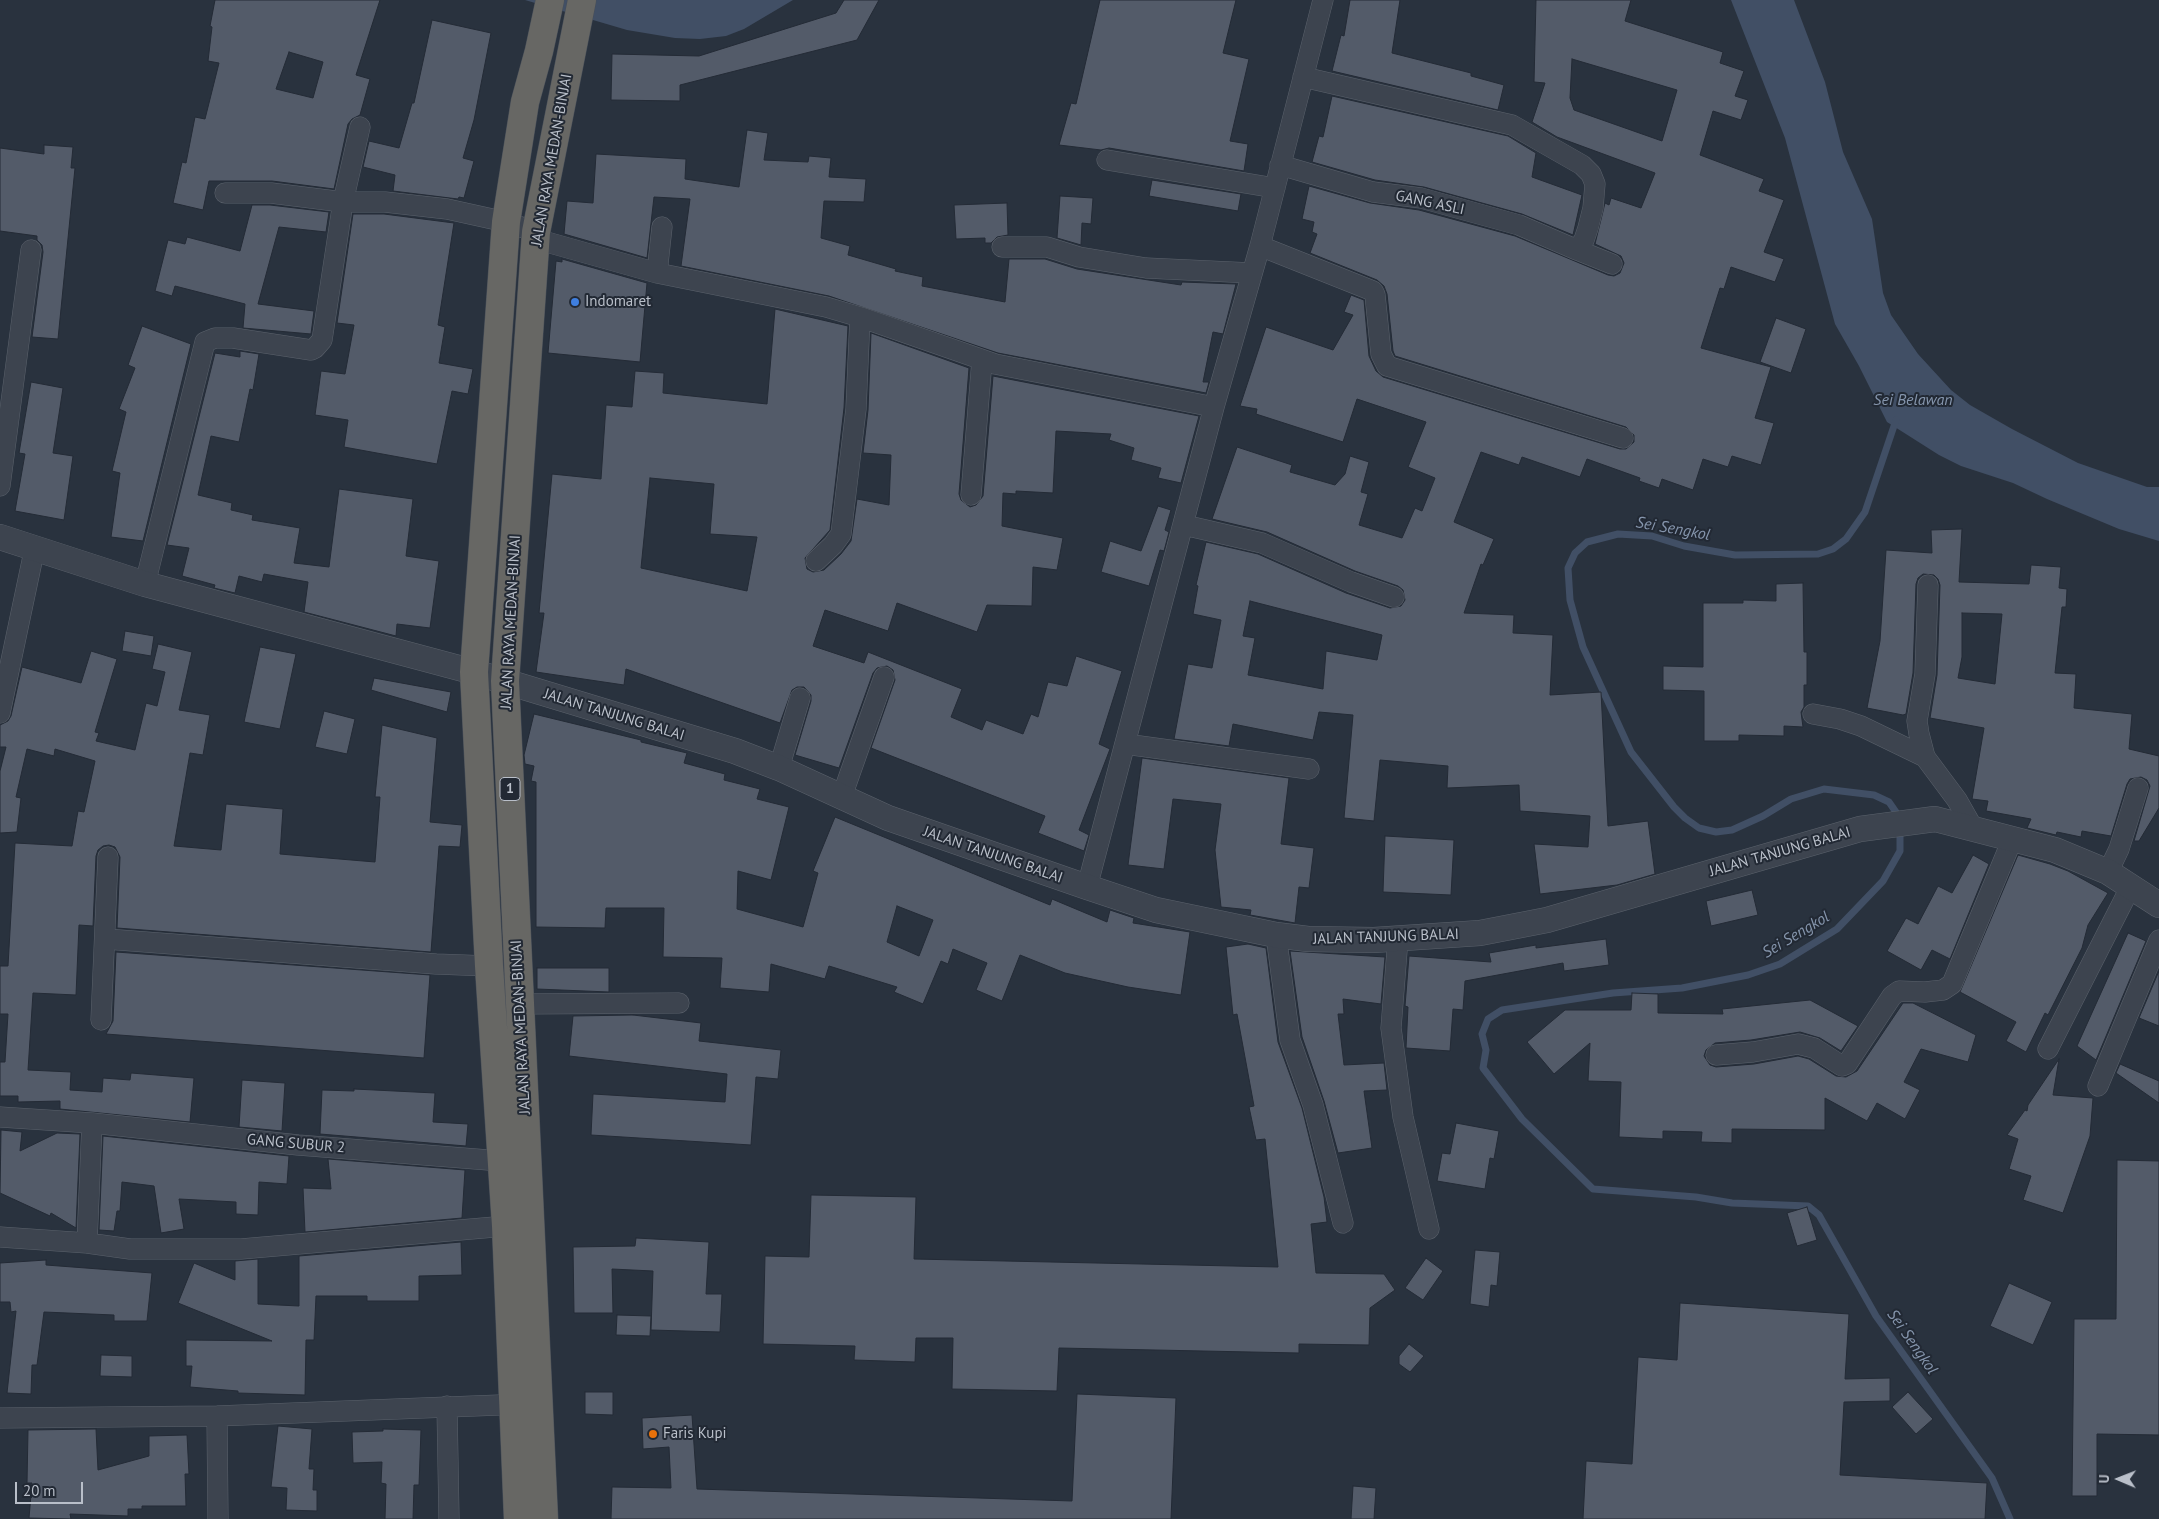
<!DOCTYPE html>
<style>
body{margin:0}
#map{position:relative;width:2159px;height:1519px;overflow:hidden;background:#29323e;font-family:"PT Sans",sans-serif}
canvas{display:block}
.north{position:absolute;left:2094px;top:1454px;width:50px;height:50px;-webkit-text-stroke:4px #222934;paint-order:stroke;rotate:271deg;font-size:14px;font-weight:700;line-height:20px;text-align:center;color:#b9bfc9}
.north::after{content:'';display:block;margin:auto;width:18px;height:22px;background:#b9bfc9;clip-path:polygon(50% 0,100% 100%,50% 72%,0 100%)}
.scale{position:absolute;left:15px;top:1482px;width:68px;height:22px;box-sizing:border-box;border:2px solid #b9bfc9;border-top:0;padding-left:6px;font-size:15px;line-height:18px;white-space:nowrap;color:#b9bfc9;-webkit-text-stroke:4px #222934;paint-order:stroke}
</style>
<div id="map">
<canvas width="2159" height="1519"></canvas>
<div class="north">U</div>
<div class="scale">20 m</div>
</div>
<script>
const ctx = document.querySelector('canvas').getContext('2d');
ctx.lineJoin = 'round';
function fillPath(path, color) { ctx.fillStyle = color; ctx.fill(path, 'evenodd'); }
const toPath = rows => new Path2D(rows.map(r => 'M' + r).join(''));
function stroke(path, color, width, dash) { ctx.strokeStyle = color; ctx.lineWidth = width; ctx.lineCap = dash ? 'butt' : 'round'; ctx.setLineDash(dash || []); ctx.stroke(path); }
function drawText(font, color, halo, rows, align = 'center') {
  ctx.font = font + ' "PT Sans",sans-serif'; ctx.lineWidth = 4; ctx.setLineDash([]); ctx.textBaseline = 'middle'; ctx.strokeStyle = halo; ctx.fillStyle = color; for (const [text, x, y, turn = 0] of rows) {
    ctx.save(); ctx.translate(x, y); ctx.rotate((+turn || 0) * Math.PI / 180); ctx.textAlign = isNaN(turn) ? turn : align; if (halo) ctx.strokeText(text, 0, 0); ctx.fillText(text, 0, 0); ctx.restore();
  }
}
const water = toPath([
 [525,0,793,0,744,29,726,36,700,39,675,38,627,30],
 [1731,0,1794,0,1825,82,1843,152,1872,219,1883,293,1891,315,1918,354,1951,390,1970,405,2012,429,2078,463,2147,487,2159,487,2159,541,2119,529,2047,499,2013,483,1961,466,1939,455,1887,422,1859,366,1835,324,1785,138]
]);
const stream = toPath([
 [1896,420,1865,512,1846,539,1833,549,1818,554,1735,555,1684,546,1652,536,1618,534,1587,542,1575,553,1568,568,1570,600,1583,647,1631,752,1674,807,1685,818,1699,828,1716,832,1732,830,1763,816,1791,799,1824,789,1874,795,1889,802,1900,818,1900,851,1883,881,1837,929,1780,964,1748,975,1682,988,1613,993,1502,1010,1488,1019,1482,1034,1486,1050,1483,1068,1522,1119,1593,1189,1696,1197,1732,1203,1808,1206,1819,1215,1876,1316,1992,1478,2010,1519]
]);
const building = toPath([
 [215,0,380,0,356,75,370,79,360,115,352,119,348,124,334,189,272,181,209,181,203,210,173,203,182,162,186,163,195,117,205,119,219,63,208,61,212,27,210,26,215,0],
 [289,52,323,62,313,98,276,89,289,52],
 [844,0,879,0,857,40,680,85,680,101,611,100,612,54,699,56,836,13,844,0],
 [1100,0,1236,0,1223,53,1249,59,1230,141,1248,144,1244,171,1109,148,1101,150,1059,145,1071,103,1076,104,1100,0],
 [1350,0,1400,0,1392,53,1471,73,1471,76,1504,85,1498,110,1332,71,1341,35,1344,36,1350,0],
 [1536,0,1631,0,1625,21,1723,52,1720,63,1744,71,1735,96,1748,100,1741,120,1713,111,1700,155,1764,179,1759,191,1784,200,1764,252,1784,259,1775,282,1731,267,1724,289,1720,288,1701,348,1771,367,1755,418,1774,423,1761,465,1732,456,1728,467,1703,459,1693,490,1662,479,1659,488,1639,481,1640,478,1587,459,1580,477,1522,457,1519,465,1481,452,1454,522,1494,539,1483,565,1481,564,1464,613,1514,615,1513,633,1553,635,1550,695,1601,692,1608,826,1648,821,1655,874,1617,885,1540,894,1534,844,1588,847,1590,816,1520,811,1519,785,1447,788,1448,766,1380,760,1374,821,1344,818,1353,715,1319,712,1313,740,1233,724,1229,746,1174,739,1188,664,1212,668,1221,620,1193,614,1198,586,1196,585,1206,542,1258,554,1346,593,1390,608,1401,606,1405,600,1403,590,1398,586,1355,571,1267,532,1212,519,1237,447,1292,465,1290,472,1335,485,1345,474,1350,456,1369,462,1361,492,1368,494,1359,525,1402,538,1415,508,1422,511,1435,478,1408,467,1426,422,1357,399,1343,442,1256,414,1257,409,1240,406,1266,327,1333,350,1353,315,1344,312,1351,295,1364,300,1369,356,1376,371,1383,377,1620,449,1626,449,1634,442,1634,435,1626,427,1395,356,1393,351,1387,294,1384,286,1377,280,1310,253,1317,234,1312,232,1314,222,1302,219,1309,186,1370,203,1419,210,1515,236,1608,275,1614,276,1620,273,1624,263,1621,256,1595,244,1605,203,1609,205,1611,198,1641,208,1655,173,1557,137,1532,122,1545,83,1534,82,1536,0],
 [1572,59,1677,90,1662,141,1574,110,1570,98,1572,59],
 [1250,601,1382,635,1377,660,1326,651,1323,689,1248,675,1255,638,1243,636,1250,601],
 [432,20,491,33,474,120,463,158,474,161,464,198,459,197,458,199,393,191,395,175,363,167,369,141,399,148,412,103,414,103,432,20],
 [1332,96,1508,136,1536,153,1532,177,1582,195,1573,235,1522,214,1424,187,1375,180,1312,162,1319,136,1323,137,1332,96],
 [747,130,768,133,764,160,808,162,809,156,831,158,829,177,866,179,864,202,824,201,821,238,850,246,848,255,896,269,895,271,923,277,922,286,1005,302,1009,259,1045,259,1077,269,1181,285,1182,282,1236,284,1223,334,1213,332,1203,382,1209,382,1206,393,998,353,829,296,681,266,690,199,654,197,647,258,564,234,567,201,593,203,596,154,686,159,685,179,739,187,747,130],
 [44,145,73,147,71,168,75,168,58,339,32,337,43,252,42,245,37,240,37,236,0,231,0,148,44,154,44,145],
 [1152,180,1241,194,1238,211,1149,196,1152,180],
 [1060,196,1093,198,1091,224,1082,223,1081,245,1057,238,1060,196],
 [1007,203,1008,235,997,237,991,243,985,243,985,238,956,239,954,205,1007,203],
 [252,205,270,205,329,212,326,232,279,227,258,304,314,311,311,334,243,328,245,304,175,286,172,296,155,291,168,240,185,244,187,237,240,251,252,205],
 [353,214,384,214,454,223,438,325,445,327,439,363,473,369,468,394,452,391,437,464,344,447,348,420,315,415,321,371,345,374,354,325,337,323,353,214],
 [562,259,647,283,640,362,548,353,556,261,562,262,562,259],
 [775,309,848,326,844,408,830,530,805,558,807,569,813,572,824,570,841,554,851,541,857,499,889,505,891,455,863,453,868,410,871,333,969,368,959,494,961,500,970,507,976,505,983,496,993,376,1199,416,1181,483,1158,478,1161,468,1131,460,1134,448,1109,440,1111,434,1056,431,1053,493,1016,491,1016,494,1003,493,1002,526,1063,538,1057,570,1033,567,1032,606,987,605,977,632,897,603,888,631,825,610,813,646,864,663,868,652,962,689,951,717,982,730,986,720,1023,734,1031,714,1038,717,1048,682,1067,686,1076,656,1122,671,1099,744,1110,749,1079,830,1089,835,1084,851,1038,833,1045,816,871,748,895,680,893,670,887,666,877,668,873,673,839,768,795,755,811,701,811,695,804,687,797,687,792,690,780,723,626,669,624,685,536,672,544,613,539,613,552,474,601,479,606,405,632,407,635,371,664,373,663,393,767,404,775,309],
 [650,478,714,484,710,534,757,537,747,591,641,568,650,478],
 [1776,318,1806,329,1791,373,1760,362,1776,318],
 [142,326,191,344,143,541,111,537,120,473,112,471,126,412,119,409,135,368,128,365,142,326],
 [240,351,259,354,253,390,250,389,239,442,211,436,198,495,232,503,231,510,253,515,252,520,300,528,294,563,329,567,339,489,413,499,406,556,439,561,430,628,397,624,396,636,304,612,308,582,264,574,262,582,239,576,235,593,214,588,215,585,182,576,189,548,167,545,215,353,240,357,240,351],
 [31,382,63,388,53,453,73,456,64,520,15,511,25,454,19,453,31,382],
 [1158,506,1171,510,1165,530,1169,532,1164,551,1160,550,1149,586,1101,572,1110,541,1141,551,1158,506],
 [1962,529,1959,582,2029,584,2031,565,2061,567,2059,588,2067,589,2066,607,2062,607,2055,673,2076,674,2074,708,2132,714,2129,749,2159,756,2159,808,2139,841,2134,841,2150,786,2147,780,2141,777,2130,779,2127,784,2111,836,2082,831,2081,837,2057,832,2056,835,2027,828,2031,819,1986,811,1988,801,1972,799,1984,728,1930,718,1937,675,1940,585,1938,579,1934,575,1923,574,1918,578,1916,584,1913,673,1906,714,1903,715,1867,708,1880,641,1886,550,1932,553,1931,530,1962,529],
 [1962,613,2002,614,1995,684,1958,678,1962,657,1962,613],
 [1803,583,1804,652,1807,652,1807,685,1804,685,1804,707,1801,712,1803,727,1784,726,1784,736,1739,735,1739,741,1704,741,1704,691,1663,690,1663,666,1703,667,1703,603,1743,603,1743,600,1776,601,1776,584,1803,583],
 [125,631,154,636,151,656,122,651,125,631],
 [158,644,192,652,179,710,210,715,203,755,190,753,174,846,221,850,226,804,283,809,280,854,375,862,380,797,375,797,382,725,437,738,430,822,462,825,460,847,439,846,431,952,117,928,120,857,115,847,109,845,103,846,98,850,96,856,93,926,79,925,76,995,33,993,28,1070,71,1072,70,1090,102,1092,103,1078,130,1080,131,1073,194,1078,190,1122,60,1109,60,1101,18,1102,18,1096,0,1096,0,1062,5,1062,8,1014,0,1014,0,966,8,966,15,843,72,846,78,811,84,812,95,761,55,749,54,756,27,749,16,797,21,798,17,832,0,833,0,771,6,747,0,747,0,725,8,721,11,716,22,667,81,683,91,651,117,659,95,732,99,733,96,741,135,750,146,703,157,706,165,672,152,669,158,644],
 [260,647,296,654,280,729,244,722,260,647],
 [374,678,451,692,447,712,371,690,374,678],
 [324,711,355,719,347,754,315,747,324,711],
 [534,714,641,740,641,742,687,753,684,763,725,774,724,780,760,789,757,799,789,807,771,880,738,871,737,909,803,927,818,873,813,871,835,817,1050,905,1052,899,1107,922,1110,910,1134,918,1133,923,1190,932,1181,995,1128,987,1065,973,1020,955,1002,1001,976,990,987,963,953,949,948,964,941,961,923,1004,894,992,897,987,829,966,825,979,771,964,769,992,720,988,722,958,663,957,664,908,606,908,605,928,536,927,536,782,531,781,534,766,525,764,524,755,534,714],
 [897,906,933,920,919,956,887,942,897,906],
 [1142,758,1289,778,1281,844,1314,848,1309,888,1299,887,1295,923,1250,915,1251,910,1221,907,1215,850,1221,804,1173,799,1164,869,1128,865,1142,758],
 [1385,836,1454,840,1451,895,1383,892,1385,836],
 [1973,855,1989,864,1950,959,1932,950,1921,970,1887,951,1906,918,1918,924,1938,886,1952,893,1973,855],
 [2018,855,2050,864,2068,871,2108,893,2088,925,2082,948,2048,1015,2045,1013,2026,1052,2006,1041,2016,1022,1960,992,2018,855],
 [1752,890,1758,915,1711,926,1706,901,1752,890],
 [2128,933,2146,941,2096,1060,2077,1046,2128,933],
 [1606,939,1609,965,1564,971,1563,963,1465,981,1463,1010,1453,1009,1450,1051,1406,1048,1408,1007,1405,1006,1409,956,1491,962,1489,953,1536,945,1536,948,1606,939],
 [1248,944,1266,948,1278,1042,1302,1108,1324,1197,1327,1222,1311,1224,1316,1273,1384,1274,1395,1290,1370,1308,1369,1345,1299,1344,1299,1353,1059,1348,1057,1391,952,1389,953,1338,916,1338,915,1362,854,1360,855,1346,763,1344,765,1256,809,1257,811,1195,916,1197,914,1259,1278,1267,1265,1139,1256,1140,1249,1107,1254,1106,1237,1014,1233,1015,1226,947,1248,944],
 [1290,951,1385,957,1381,1004,1343,999,1344,1014,1338,1014,1344,1065,1384,1063,1387,1090,1364,1091,1372,1148,1338,1153,1324,1101,1302,1037,1290,951],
 [116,952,430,975,424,1058,106,1034,113,1021,116,952],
 [537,968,609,968,609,992,537,989,537,968],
 [2159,971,2159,1026,2139,1018,2159,971],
 [1632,993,1658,994,1658,1013,1723,1014,1722,1009,1810,1000,1858,1026,1841,1051,1820,1038,1800,1032,1751,1040,1715,1043,1706,1050,1704,1056,1710,1065,1716,1067,1754,1064,1798,1056,1809,1059,1836,1076,1846,1077,1857,1071,1903,1003,1913,1003,1976,1035,1968,1062,1921,1049,1904,1082,1920,1090,1905,1119,1877,1103,1867,1121,1825,1098,1825,1130,1732,1129,1732,1143,1701,1142,1702,1132,1663,1131,1663,1139,1619,1137,1621,1082,1588,1081,1590,1043,1554,1074,1527,1042,1565,1010,1631,1010,1632,993],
 [633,1015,701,1023,699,1041,781,1050,778,1079,756,1077,751,1145,591,1135,593,1094,725,1102,727,1074,569,1056,573,1016,633,1015],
 [2059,1059,2053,1095,2093,1098,2090,1136,2063,1213,2023,1200,2031,1176,2009,1169,2018,1139,2007,1135,2025,1110,2027,1111,2028,1105,2059,1059],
 [2120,1064,2159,1081,2159,1103,2116,1073,2120,1064],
 [242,1080,285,1083,282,1131,239,1127,242,1080],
 [354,1089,435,1093,433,1122,468,1124,466,1146,320,1134,322,1090,354,1091,354,1089],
 [1456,1123,1499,1131,1494,1159,1490,1158,1485,1189,1437,1181,1442,1153,1450,1154,1456,1123],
 [1,1130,22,1132,20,1151,57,1133,80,1134,76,1228,51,1213,50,1216,0,1193,1,1130],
 [103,1136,289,1156,287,1184,259,1182,258,1215,236,1214,236,1202,179,1199,184,1229,161,1233,154,1186,122,1182,120,1211,117,1211,114,1231,99,1230,103,1136],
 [328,1159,465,1170,462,1218,305,1232,303,1188,331,1189,328,1159],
 [2117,1160,2159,1161,2159,1435,2097,1434,2097,1496,2072,1496,2074,1319,2116,1319,2117,1160],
 [1807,1207,1817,1240,1797,1246,1787,1213,1807,1207],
 [636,1238,709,1242,706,1294,722,1294,720,1332,651,1330,653,1271,612,1269,613,1313,574,1313,573,1247,635,1246,636,1238],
 [461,1242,462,1275,419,1276,419,1301,367,1301,367,1296,316,1296,314,1340,306,1340,305,1395,238,1393,238,1391,190,1387,192,1366,186,1366,186,1340,272,1341,178,1303,194,1263,235,1280,235,1261,258,1259,258,1304,299,1306,299,1256,461,1242],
 [1475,1250,1500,1252,1497,1286,1491,1285,1489,1307,1470,1304,1475,1250],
 [1426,1258,1443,1271,1423,1300,1405,1288,1426,1258],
 [46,1260,46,1265,152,1273,147,1321,114,1321,114,1315,44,1312,37,1365,32,1365,31,1394,7,1393,16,1311,11,1312,10,1302,0,1302,0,1263,46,1260],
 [2009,1283,2052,1302,2033,1345,1990,1326,2009,1283],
 [1680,1303,1849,1314,1845,1379,1890,1378,1890,1401,1844,1402,1840,1475,1987,1483,1985,1519,1583,1519,1586,1461,1632,1464,1638,1357,1677,1360,1680,1303],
 [617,1315,651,1316,650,1336,616,1335,617,1315],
 [1409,1344,1424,1356,1410,1372,1399,1364,1399,1356,1409,1344],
 [101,1355,132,1356,132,1377,100,1376,101,1355],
 [585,1392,613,1392,613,1415,585,1414,585,1392],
 [1908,1392,1933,1419,1916,1434,1892,1407,1908,1392],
 [1077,1394,1176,1398,1171,1519,611,1519,612,1487,671,1488,669,1447,643,1449,642,1418,692,1415,697,1489,1072,1501,1077,1394],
 [278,1426,312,1429,309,1469,314,1469,313,1490,317,1490,317,1511,286,1510,287,1488,271,1487,278,1426],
 [96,1429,98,1470,149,1456,149,1436,187,1435,189,1474,185,1474,186,1506,142,1506,142,1509,128,1509,128,1516,70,1514,71,1519,29,1518,32,1483,27,1483,28,1430,96,1429],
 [383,1429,421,1430,419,1485,414,1485,413,1519,385,1519,386,1484,381,1483,382,1462,353,1463,352,1432,383,1431,383,1429],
 [1353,1486,1376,1488,1374,1519,1351,1519,1353,1486]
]);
const minor = toPath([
 [1303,77,1512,125,1582,165,1591,174,1595,184,1593,208,1588,228,1584,240,1577,250,1612,264],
 [1107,160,1275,188],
 [1280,165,1373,192,1421,198,1519,225,1577,250],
 [225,193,271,193,343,202,385,202,447,209,506,222,536,232],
 [536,239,657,273,826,307,860,317],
 [1260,246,1373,291,1375,295,1381,354,1387,366,1623,438],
 [1002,247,1047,247,1079,257,1146,268,1252,273],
 [657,273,662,227],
 [0,486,31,250],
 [971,495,982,360],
 [1184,525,1262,543,1351,582,1394,597],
 [816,561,833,545,841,534,856,409,860,317,995,364,1214,407],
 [145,584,205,342,215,338,233,338,311,350,315,348,322,340,343,202,360,127],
 [1928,585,1925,674,1917,721,1919,734,1925,757,1957,800,1974,830],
 [0,713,35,547],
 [1813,714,1840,719,1861,726,1925,757],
 [1125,744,1309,769],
 [779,768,800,698],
 [842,796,884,677],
 [2108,872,2119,849,2138,788],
 [1087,887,1214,407,1260,246,1323,0],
 [1276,935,1290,1040,1313,1105,1343,1223],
 [1398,938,1391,1028,1403,1117,1429,1229],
 [106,939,436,964,489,966],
 [520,1004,679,1003],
 [101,1020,108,857],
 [2048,1049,2130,888],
 [1716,1055,1753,1052,1798,1044,1814,1048,1842,1066,1847,1064,1892,996,1899,991,1925,992,1943,990,1952,984,2012,840],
 [2098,1086,2159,940],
 [0,1117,92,1123,298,1145,501,1161],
 [0,1237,87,1243,130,1249,241,1249,506,1226],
 [87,1243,92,1123],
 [447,1406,449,1519],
 [217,1416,218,1519],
 [0,1418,217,1416,525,1404]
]);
const tertiary = toPath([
 [0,537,145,584,474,672,735,751,779,768,888,818,1087,887,1156,910,1276,935,1308,939,1374,940,1480,933,1547,920,1860,829,1935,819,2055,850,2108,872,2159,905]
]);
const trunk = toPath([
 [518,1519,506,1226,489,966,474,672,506,222,525,102,539,51,550,0],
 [544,1519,505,681,536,232,582,0]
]);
const markers = [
 [575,302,5,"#3f7fe0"],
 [653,1434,5,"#e8710a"]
];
const shields = [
 [510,789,20]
];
const shieldNames = [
 ["1",510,789]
];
const streetNames = [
 ["JALAN RAYA MEDAN-BINJAI",552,160,-80],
 ["GANG ASLI",1430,203,12],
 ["JALAN RAYA MEDAN-BINJAI",511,622,-87],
 ["JALAN TANJUNG BALAI",614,715,17],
 ["JALAN TANJUNG BALAI",1780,852,-16],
 ["JALAN TANJUNG BALAI",993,855,19],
 ["JALAN TANJUNG BALAI",1386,937,-2],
 ["JALAN RAYA MEDAN-BINJAI",521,1027,-93],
 ["GANG SUBUR 2",296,1144,5]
];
const poiNames = [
 ["Indomaret",585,302],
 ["Faris Kupi",663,1434]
];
const waterNames = [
 ["Sei Belawan",1913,400],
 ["Sei Sengkol",1673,529,10],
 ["Sei Sengkol",1796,935,-31],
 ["Sei Sengkol",1912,1342,55]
];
fillPath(water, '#414f65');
stroke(stream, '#414f65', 7);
fillPath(building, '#535b69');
stroke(building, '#242b36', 1);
stroke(minor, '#5b626c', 21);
stroke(tertiary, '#5b626c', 26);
stroke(trunk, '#484f59', 29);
stroke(minor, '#3d444f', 20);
stroke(tertiary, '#3d444f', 25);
stroke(trunk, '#676764', 28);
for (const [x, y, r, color] of markers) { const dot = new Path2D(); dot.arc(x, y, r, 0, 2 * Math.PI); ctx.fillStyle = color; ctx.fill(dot); stroke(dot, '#222934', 2); }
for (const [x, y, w] of shields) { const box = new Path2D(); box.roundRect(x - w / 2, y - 11.5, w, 23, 4); ctx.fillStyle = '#222934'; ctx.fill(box); stroke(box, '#b9bfc9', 1); }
drawText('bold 14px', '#b9bfc9', null, shieldNames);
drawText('15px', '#b9bfc9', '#222934', streetNames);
drawText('15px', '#b9bfc9', '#222934', poiNames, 'left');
drawText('italic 16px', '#8595ac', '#222934', waterNames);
</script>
